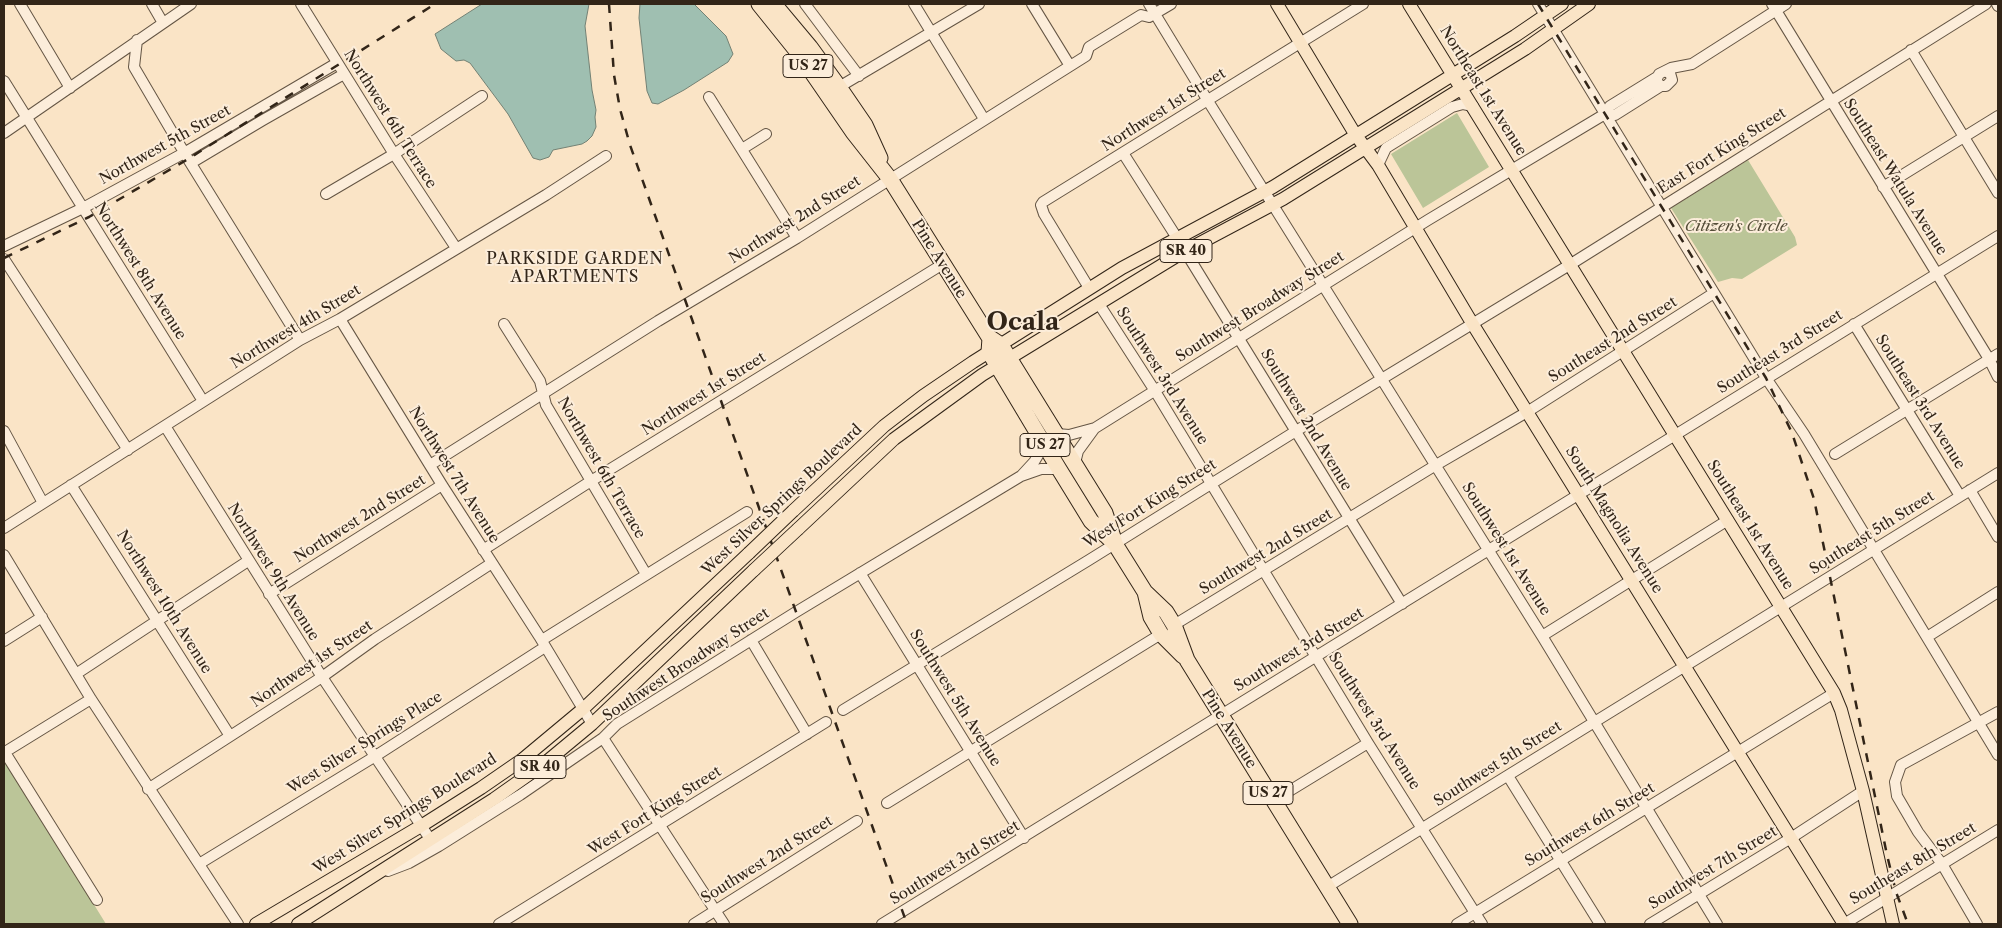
<!DOCTYPE html>
<style>
body{margin:0}
#map{position:relative;width:2002px;height:928px;overflow:hidden;background:#fae4c6;font-family:"Libre Caslon Text",serif}
canvas{display:block}
.frame{position:absolute;inset:0;border:5px solid #322518;pointer-events:none}
</style>
<div id="map">
<canvas width="2002" height="928"></canvas>
<div class="frame"></div>
</div>
<script>
const ctx = document.querySelector('canvas').getContext('2d');
ctx.lineJoin = 'round';
function fillPath(path, color) { ctx.fillStyle = color; ctx.fill(path, 'evenodd'); }
const toPath = rows => new Path2D(rows.map(r => 'M' + r).join(''));
function stroke(path, color, width, dash) { ctx.strokeStyle = color; ctx.lineWidth = width; ctx.lineCap = dash ? 'butt' : 'round'; ctx.setLineDash(dash || []); ctx.stroke(path); }
function drawText(font, color, halo, rows, align = 'center') {
  ctx.font = font + ' "Libre Caslon Text",serif'; ctx.lineWidth = 4; ctx.setLineDash([]); ctx.textBaseline = 'middle'; ctx.strokeStyle = halo; ctx.fillStyle = color; for (const [text, x, y, turn = 0] of rows) {
    ctx.save(); ctx.translate(x, y); ctx.rotate((+turn || 0) * Math.PI / 180); ctx.textAlign = isNaN(turn) ? turn : align; if (halo) ctx.strokeText(text, 0, 0); ctx.fillText(text, 0, 0); ctx.restore();
  }
}
const green = toPath([
 [1457,113,1489,167,1423,208,1391,154],
 [1748,160,1795,237,1797,245,1742,279,1732,278,1718,282,1671,208],
 [4,759,93,903,106,924,4,924]
]);
const water = toPath([
 [482,4,589,4,585,26,592,90,596,110,595,117,596,127,592,136,587,141,582,144,553,150,549,157,540,160,533,158,508,114,470,63,464,60,456,61,441,49,435,34,482,4],
 [640,4,694,4,726,36,733,54,728,62,684,90,658,104,652,103,647,91,639,18,640,4]
]);
const minor = toPath([
 [20,4,70,88],
 [152,4,163,23],
 [301,4,394,154,456,248],
 [805,4,859,76],
 [914,4,984,119],
 [1032,4,1070,66],
 [1149,4,1208,101,1542,636,1717,924],
 [1538,4,1766,378,1804,434,1998,755],
 [1772,4,1989,359,1998,377],
 [1997,4,1998,6],
 [137,40,134,67,188,159,300,340],
 [1911,50,1998,193],
 [1666,72,1670,73,1672,80,1666,86,1661,86,1656,81,1659,74,1671,68,1692,64,1786,4],
 [4,81,203,401],
 [839,87,979,4],
 [709,97,797,238],
 [1605,114,1615,115,1661,86],
 [4,133,191,4],
 [742,149,766,134],
 [1123,153,1177,238],
 [191,163,263,120,344,74],
 [1378,165,1386,148,1452,107,1463,104,1473,106],
 [1883,187,1998,116],
 [326,194,394,154,482,96],
 [4,246,83,208,184,153,337,63],
 [1185,251,1402,604],
 [4,259,128,450],
 [1089,288,1044,214,1041,205,1043,202,1363,4],
 [1099,304,1155,391,1368,743,1482,924],
 [340,319,442,485,539,636,592,724],
 [504,324,540,381,546,405,646,574],
 [1854,324,1960,496],
 [165,426,322,677,430,839],
 [4,431,43,503],
 [1057,434,1069,435,1095,428,1428,220,1605,114,1610,106,1657,77],
 [1835,454,1998,354],
 [1075,463,1078,451,1094,429],
 [430,465,658,321,797,238,1086,56,1089,47,1141,15,1149,17,1171,4],
 [1022,475,1034,462,1040,452,1042,440],
 [71,485,230,736],
 [1970,490,1998,537],
 [4,528,300,340,340,319,546,195,606,156],
 [483,550,591,481,943,264],
 [4,555,91,699,238,924],
 [860,573,1024,838],
 [269,594,442,485],
 [1174,625,1436,465,1527,412,1714,293],
 [1542,636,1728,520],
 [1927,637,1998,592],
 [542,640,747,512],
 [751,640,807,734],
 [4,641,42,617],
 [76,674,248,561],
 [843,710,1089,560,1296,431,1571,264,1986,4],
 [603,738,724,924],
 [4,751,97,900],
 [5,752,91,699],
 [1508,776,1600,924],
 [148,789,322,677,375,639,492,563],
 [1273,801,1368,743],
 [887,803,1161,634],
 [199,864,374,757,545,647],
 [388,871,409,863,439,846,520,795,603,738,617,724,796,612,1021,476,1041,469,1059,469],
 [1327,887,1998,473],
 [499,924,826,722],
 [694,924,857,821],
 [882,924,1998,236],
 [1457,924,1834,693],
 [1650,924,1791,838,1863,791],
 [1844,924,1998,830],
 [1977,924,1942,864,1918,832,1897,796,1895,782,1901,765,1998,712]
]);
const major = toPath([
 [1277,4,1355,134,1378,165,1472,323,1844,924],
 [1409,4,1834,693,1841,710,1863,791,1893,924],
 [793,511,884,426,923,396,973,362,1122,268,1273,187,1515,36,1562,4],
 [798,529,894,439,982,375,1185,251,1283,199,1525,49,1589,4],
 [256,924,421,826,481,788,523,759,583,709,749,553],
 [298,924,494,799,545,763,592,724,754,570]
]);
const highway = toPath([
 [759,4,800,55,853,132,890,179,989,337,1001,345,1105,513,1115,543],
 [774,4,810,47,839,87,865,125,880,158],
 [990,338,989,352,1059,469,1091,521,1115,544,1145,592,1166,612,1174,625,1187,660,1350,924],
 [1145,592,1151,617,1161,634,1183,656]
]);
const rail = toPath([
 [609,4,614,75,620,109,630,145,907,924],
 [1538,4,1766,378,1792,433,1814,499,1887,855,1896,892,1908,924],
 [4,258,89,217,188,159,435,4]
]);
const majorBridge = toPath([
 [749,553,793,511],
 [754,570,798,529]
]);
const shields = [
 [808,66,50],
 [1186,251,52],
 [1045,445,50],
 [540,767,52],
 [1268,793,50]
];
const shieldNames = [
 ["US 27",808,66],
 ["SR 40",1186,251],
 ["US 27",1045,445],
 ["SR 40",540,767],
 ["US 27",1268,793]
];
const streetNames = [
 ["Northeast 1st Avenue",1483,91,58],
 ["Northwest 1st Street",1164,110,-32],
 ["Northwest 6th Terrace",390,119,58],
 ["Northwest 5th Street",165,145,-29],
 ["East Fort King Street",1722,151,-32],
 ["Southeast Watula Avenue",1895,177,58],
 ["Northwest 2nd Street",795,220,-32],
 ["Pine Avenue",939,259,58],
 ["Northwest 8th Avenue",140,271,58],
 ["Southwest Broadway Street",1260,307,-32],
 ["Northwest 4th Street",296,327,-31],
 ["Southeast 2nd Street",1613,340,-32],
 ["Southeast 3rd Street",1780,352,-32],
 ["Southwest 3rd Avenue",1162,376,58],
 ["Northwest 1st Street",704,394,-32],
 ["Southeast 3rd Avenue",1920,402,58],
 ["Southwest 2nd Avenue",1306,420,59],
 ["Northwest 6th Terrace",601,468,60],
 ["Northwest 7th Avenue",454,475,58],
 ["West Silver Springs Boulevard",782,500,-43],
 ["West Fort King Street",1150,504,-32],
 ["Northwest 2nd Street",360,519,-32],
 ["South Magnolia Avenue",1614,520,58],
 ["Southeast 1st Avenue",1750,525,58],
 ["Southeast 5th Street",1872,533,-32],
 ["Southwest 1st Avenue",1506,549,58],
 ["Southwest 2nd Street",1266,552,-31],
 ["Northwest 9th Avenue",273,572,58],
 ["Northwest 10th Avenue",164,602,58],
 ["Southwest 3rd Street",1299,650,-31],
 ["Northwest 1st Street",312,664,-34],
 ["Southwest Broadway Street",686,665,-33],
 ["Southwest 5th Avenue",955,698,58],
 ["Southwest 3rd Avenue",1374,721,58],
 ["Pine Avenue",1229,729,58],
 ["West Silver Springs Place",365,743,-32],
 ["Southwest 5th Street",1498,764,-32],
 ["West Fort King Street",655,811,-32],
 ["West Silver Springs Boulevard",405,814,-32],
 ["Southwest 6th Street",1590,825,-31],
 ["Southwest 2nd Street",767,860,-32],
 ["Southwest 3rd Street",955,863,-31],
 ["Southeast 8th Street",1913,864,-31],
 ["Southwest 7th Street",1713,868,-31]
];
const parkNames = [
 ["Citizen's Circle",1736,227]
];
const neighbourhoodNames = [
 ["PARKSIDE GARDEN",575,259],
 ["APARTMENTS",575,277]
];
const townNames = [
 ["Ocala",1023,323]
];
fillPath(green, '#bbc598');
fillPath(water, '#9fbfb1');
stroke(water, '#738174', 1);
stroke(minor, '#645544', 12);
stroke(major, '#322518', 14);
stroke(highway, '#322518', 17);
stroke(minor, '#fcedda', 10);
stroke(major, '#fae4c6', 12);
stroke(highway, '#fae4c6', 15);
stroke(rail, '#322518', 2.5, [9, 9]);
stroke(majorBridge, '#322518', 14, []);
stroke(majorBridge, '#fae4c6', 12);
for (const [x, y, w] of shields) { const box = new Path2D(); box.roundRect(x - w / 2, y - 11.5, w, 23, 4); ctx.fillStyle = '#fcedda'; ctx.fill(box); stroke(box, '#322518', 1); }
drawText('bold 14px', '#322518', null, shieldNames);
drawText('15px', '#322518', '#fcedda', streetNames);
drawText('italic 15px', '#544d38', '#fcedda', parkNames);
ctx.letterSpacing = '1px';
drawText('16px', '#322518', '#fcedda', neighbourhoodNames);
ctx.letterSpacing = '0px';
drawText('bold 25px', '#322518', '#fcedda', townNames);
</script>
